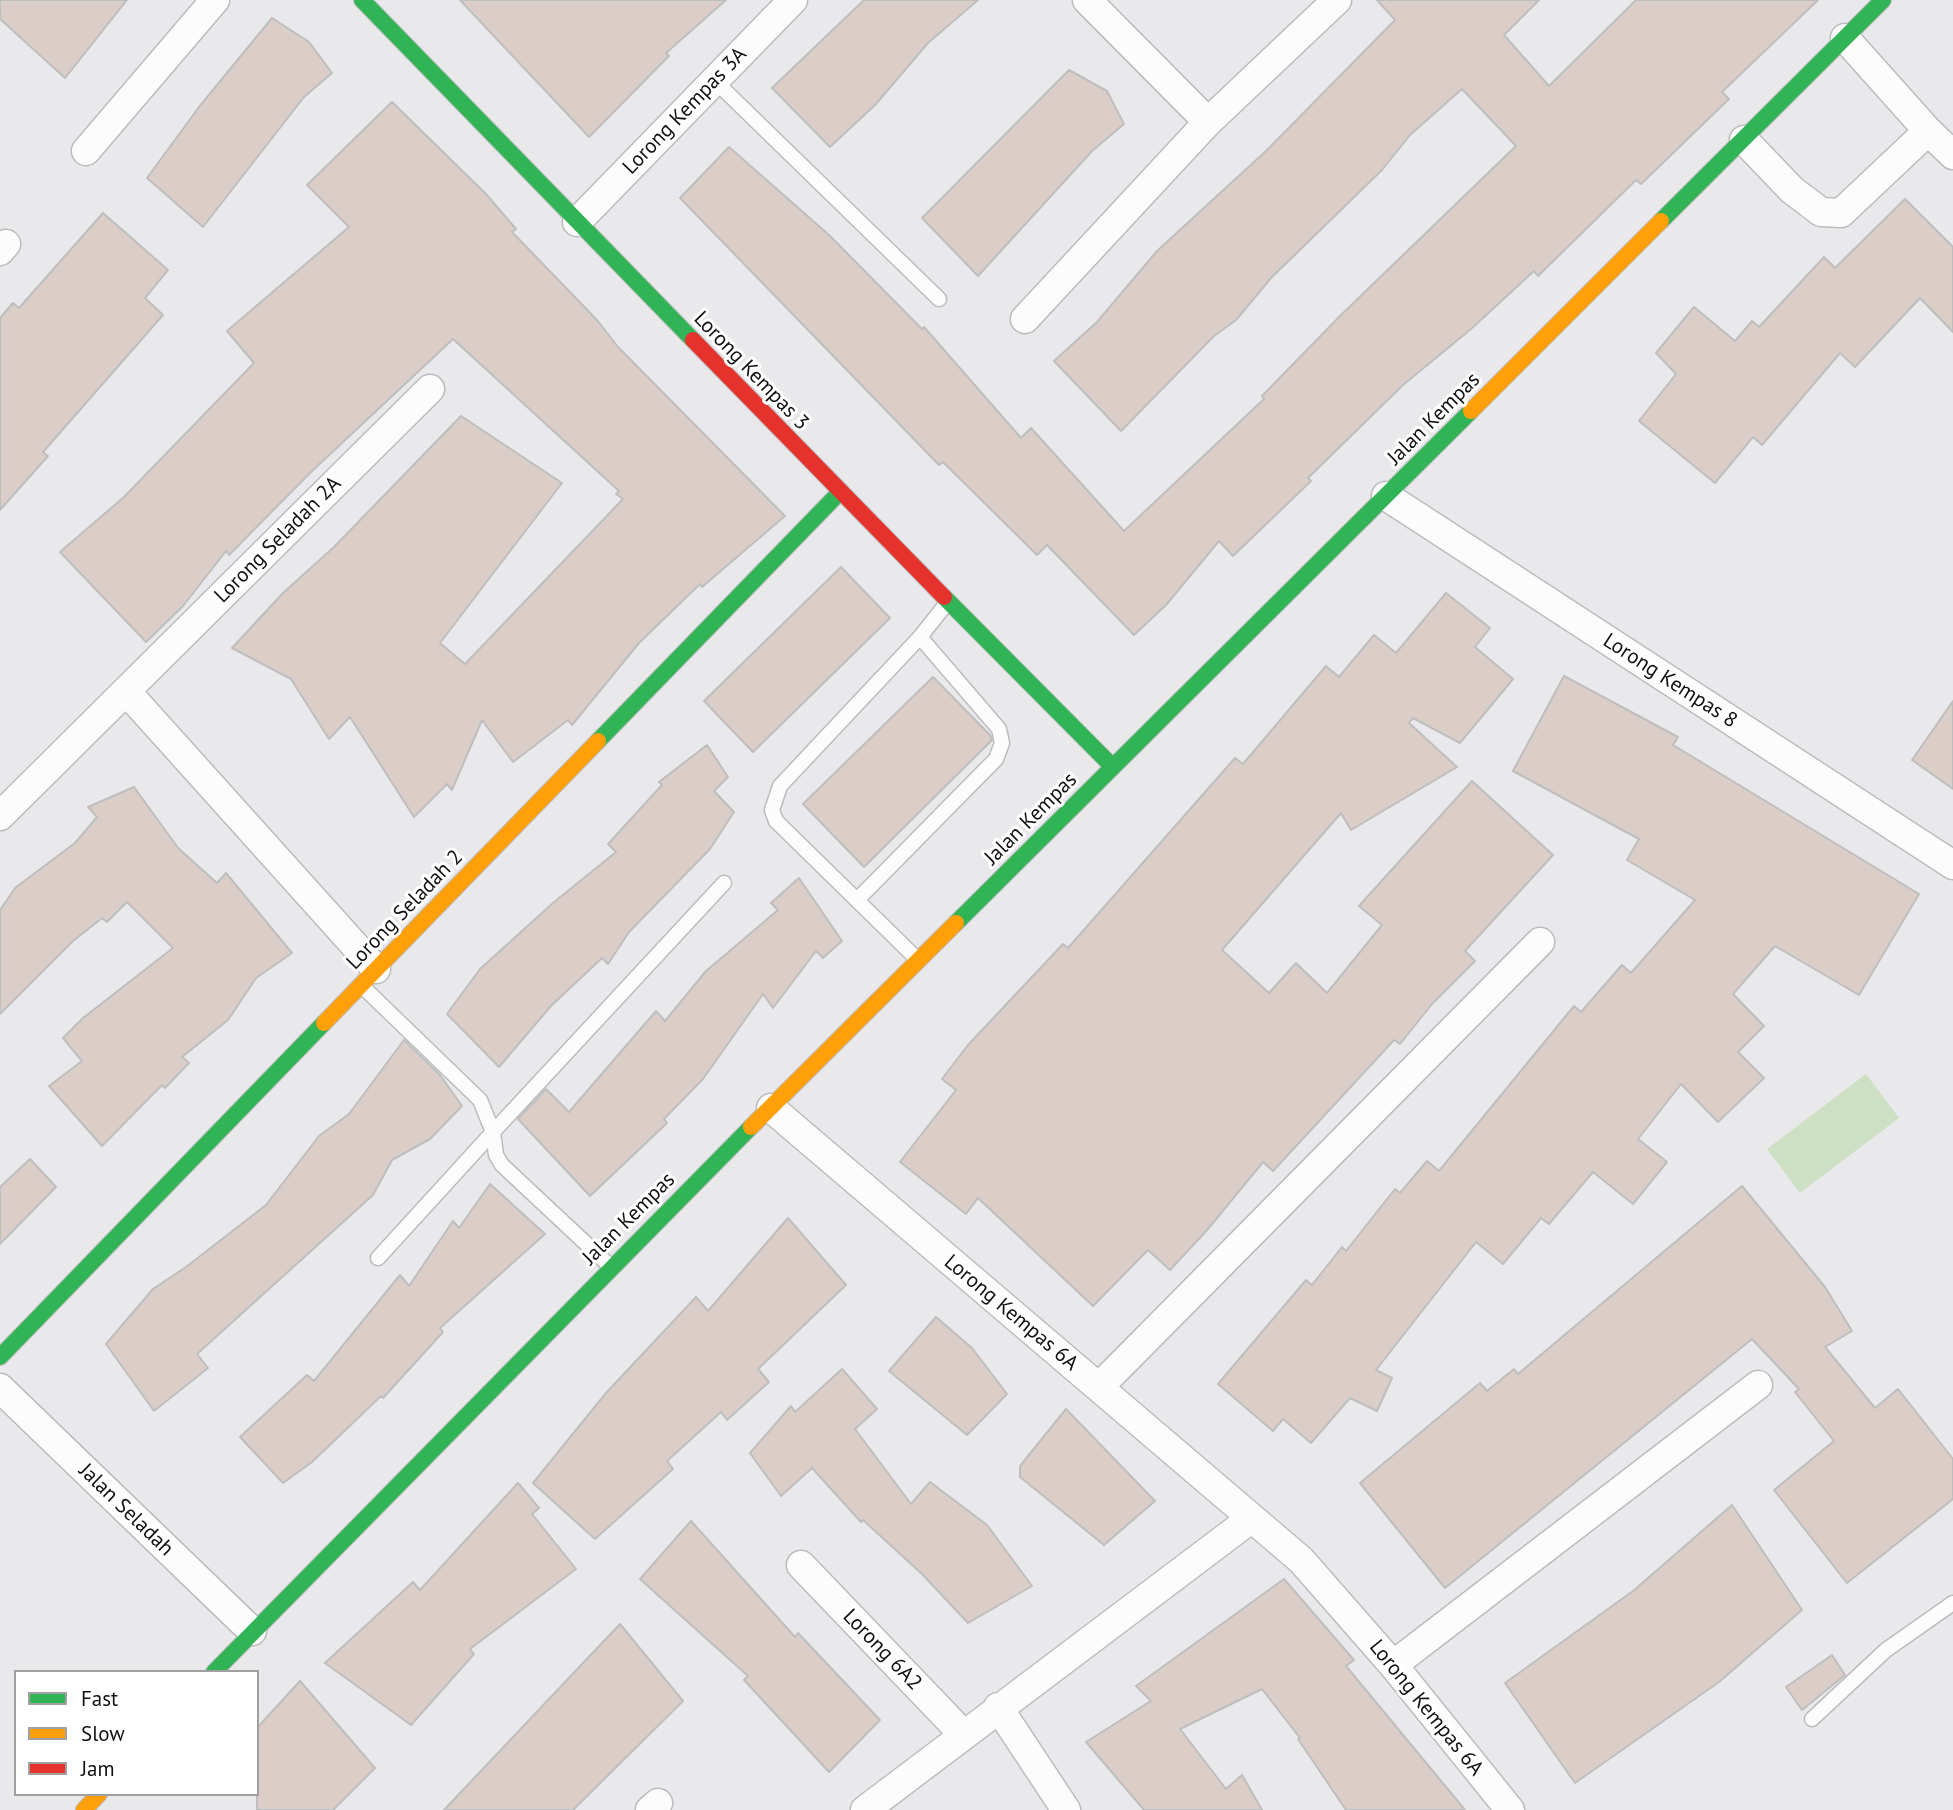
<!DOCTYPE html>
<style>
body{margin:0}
#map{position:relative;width:1953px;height:1810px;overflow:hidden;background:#e9e9ec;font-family:"PT Sans",sans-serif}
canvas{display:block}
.legend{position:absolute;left:14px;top:1670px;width:245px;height:126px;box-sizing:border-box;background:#fff;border:2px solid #a0a0a1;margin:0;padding:9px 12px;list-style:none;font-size:21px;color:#111113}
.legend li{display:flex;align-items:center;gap:14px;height:35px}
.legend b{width:35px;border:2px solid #a0a0a1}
</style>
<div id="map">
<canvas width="1953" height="1810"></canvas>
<ul class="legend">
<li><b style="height:9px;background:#30b455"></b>Fast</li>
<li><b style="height:9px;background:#ff9f0a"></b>Slow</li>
<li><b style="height:9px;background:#e5322d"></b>Jam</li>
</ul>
</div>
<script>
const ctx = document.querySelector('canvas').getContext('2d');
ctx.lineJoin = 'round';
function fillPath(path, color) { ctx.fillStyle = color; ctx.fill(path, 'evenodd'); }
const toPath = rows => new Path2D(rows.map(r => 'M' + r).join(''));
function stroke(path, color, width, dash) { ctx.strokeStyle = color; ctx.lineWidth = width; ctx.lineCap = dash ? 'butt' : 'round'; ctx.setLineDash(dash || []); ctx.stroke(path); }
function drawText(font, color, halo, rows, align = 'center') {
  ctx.font = font + ' "PT Sans",sans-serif'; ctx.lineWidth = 6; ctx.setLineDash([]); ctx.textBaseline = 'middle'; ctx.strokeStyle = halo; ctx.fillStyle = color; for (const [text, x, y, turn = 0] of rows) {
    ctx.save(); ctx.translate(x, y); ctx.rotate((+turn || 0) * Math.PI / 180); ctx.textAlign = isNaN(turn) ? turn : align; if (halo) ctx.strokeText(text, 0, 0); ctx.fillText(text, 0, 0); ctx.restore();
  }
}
const green = toPath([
 [1866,1074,1899,1118,1800,1193,1767,1149]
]);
const building = toPath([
 [0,0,127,0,65,78,0,19,0,0],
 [460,0,726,0,666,53,669,56,589,137,460,0],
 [864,0,978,0,928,43,875,105,830,147,772,88,864,0],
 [1377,0,1539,0,1504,35,1549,86,1636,0,1818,0,1722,92,1729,99,1641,184,1636,180,1538,276,1534,271,1471,329,1403,385,1308,478,1311,481,1233,556,1219,541,1166,605,1134,635,1047,545,1037,555,943,462,939,465,680,198,729,147,829,235,922,329,924,327,1021,438,1031,428,1124,531,1264,399,1262,396,1340,316,1516,146,1462,89,1410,135,1382,170,1271,278,1236,320,1214,336,1121,431,1054,361,1097,322,1157,251,1267,150,1395,20,1377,0],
 [272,18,309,42,332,73,304,97,203,227,147,178,199,107,272,18],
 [1069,70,1107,91,1124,124,1092,151,978,276,922,218,1069,70],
 [392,102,486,194,516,229,512,232,597,320,618,347,785,516,702,587,700,584,639,643,572,725,568,720,513,762,482,720,452,790,447,784,414,817,350,717,329,739,291,679,232,648,283,593,334,547,461,416,562,483,440,643,465,664,623,499,616,494,619,491,453,339,311,472,229,555,226,551,183,606,146,642,60,552,124,497,254,363,227,331,349,227,307,185,392,102],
 [1905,199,1953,247,1953,332,1920,298,1855,367,1840,353,1762,445,1753,437,1715,483,1639,421,1676,374,1656,353,1694,307,1735,341,1752,321,1759,327,1824,257,1835,268,1905,199],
 [103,213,168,270,145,298,163,315,43,452,48,456,0,510,0,318,13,303,19,308,103,213],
 [841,567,890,618,753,752,704,701,841,567],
 [1446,593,1490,628,1475,647,1513,679,1460,743,1413,718,1409,723,1457,767,1351,830,1341,813,1222,950,1269,993,1296,963,1327,993,1382,925,1359,906,1472,781,1553,855,1465,951,1475,961,1432,1004,1400,1044,1394,1040,1273,1171,1263,1162,1208,1229,1170,1270,1148,1250,1093,1306,978,1198,966,1214,900,1162,956,1090,942,1079,968,1045,1063,944,1068,948,1235,758,1243,764,1326,666,1339,677,1374,635,1396,653,1446,593],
 [1564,676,1678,737,1673,745,1919,894,1859,995,1775,946,1733,994,1764,1026,1738,1052,1764,1078,1718,1122,1681,1084,1638,1139,1667,1162,1633,1204,1593,1172,1549,1224,1541,1218,1503,1264,1476,1242,1376,1370,1392,1378,1377,1411,1350,1398,1311,1443,1283,1419,1273,1431,1218,1384,1306,1280,1312,1285,1342,1247,1346,1251,1395,1189,1400,1193,1427,1161,1439,1171,1574,1006,1581,1012,1622,965,1631,973,1695,900,1627,860,1639,839,1513,771,1564,676],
 [933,677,990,735,992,740,864,867,803,804,933,677],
 [1953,701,1953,789,1912,760,1953,701],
 [707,745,728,777,714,791,734,812,710,849,629,932,608,964,602,958,551,1006,499,1067,447,1014,480,969,553,903,616,852,608,844,662,785,659,782,707,745],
 [134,787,178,848,217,883,226,873,292,953,256,978,228,1020,182,1057,189,1063,165,1088,162,1085,102,1146,49,1086,82,1061,63,1038,83,1018,173,948,127,902,107,922,102,918,73,941,0,1014,0,910,15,888,75,843,97,817,88,807,134,787],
 [799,878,842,941,823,958,816,951,773,1008,763,994,703,1079,664,1119,667,1123,590,1196,518,1119,546,1089,569,1112,656,1011,665,1021,706,971,778,910,771,903,799,878],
 [404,1040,440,1075,462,1106,430,1139,392,1160,373,1195,197,1354,208,1368,154,1411,106,1344,153,1289,186,1267,266,1205,319,1136,349,1114,404,1040],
 [30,1159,56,1187,0,1244,0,1187,30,1159],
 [490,1184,545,1234,440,1328,443,1332,383,1398,381,1396,312,1462,283,1483,240,1437,307,1375,314,1381,400,1275,409,1286,453,1221,459,1228,490,1184],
 [1742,1186,1825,1287,1852,1331,1825,1347,1875,1408,1898,1389,1953,1459,1953,1499,1847,1583,1774,1490,1834,1441,1795,1392,1799,1389,1752,1339,1445,1588,1360,1483,1480,1383,1487,1391,1514,1369,1518,1374,1742,1186],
 [788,1218,846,1285,758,1369,769,1382,727,1420,721,1412,667,1461,673,1469,595,1539,533,1483,606,1393,696,1297,708,1311,788,1218],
 [936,1317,972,1348,1007,1394,967,1435,889,1371,936,1317],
 [842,1369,877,1409,855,1429,911,1504,930,1482,987,1525,1032,1586,968,1623,922,1574,863,1520,861,1522,812,1468,781,1496,750,1453,791,1406,795,1412,842,1369],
 [1066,1409,1155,1501,1104,1545,1020,1477,1020,1466,1066,1409],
 [518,1483,539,1508,532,1514,576,1569,470,1649,474,1654,411,1725,325,1663,413,1582,420,1590,518,1483],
 [1732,1505,1802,1610,1719,1682,1575,1783,1505,1683,1633,1591,1732,1505],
 [691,1521,795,1637,798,1633,880,1720,829,1772,744,1680,748,1676,640,1579,691,1521],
 [1284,1579,1354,1660,1346,1666,1465,1810,1346,1810,1298,1739,1300,1738,1262,1689,1180,1729,1226,1789,1242,1775,1262,1810,1144,1810,1086,1742,1151,1701,1136,1686,1284,1579],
 [620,1624,683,1701,573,1810,444,1810,620,1624],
 [1832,1655,1845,1675,1802,1710,1786,1687,1832,1655],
 [300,1681,375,1768,333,1810,257,1810,257,1728,300,1681]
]);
const lane = toPath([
 [714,80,939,299],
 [858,899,996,759,1002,743,999,729,920,637],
 [918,960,776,821,772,810,780,786,920,637,947,603],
 [362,986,480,1100,493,1132,378,1258],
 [610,1266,502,1165,496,1155,493,1132,724,883],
 [1812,1719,1886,1650,1953,1603]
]);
const street = toPath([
 [1087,0,1208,122,1337,0],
 [1845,38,1928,131],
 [1744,140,1792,190,1821,212,1841,213,1928,131,1953,155],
 [86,151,215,0],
 [577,222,793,0],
 [0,251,6,244],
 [1025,319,1208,122],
 [1386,496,1953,865],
 [126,691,376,969],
 [0,816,430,389],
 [771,1108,1301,1560,1393,1665,1510,1810],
 [1099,1387,1540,942],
 [0,1388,252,1631],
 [801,1565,964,1735],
 [1393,1665,1758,1385],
 [998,1707,1066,1810],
 [650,1810,658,1803],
 [865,1810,1252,1518]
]);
const fast = toPath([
 [362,0,693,340],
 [1661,221,1883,0],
 [944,597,1113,767],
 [598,741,840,492],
 [956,923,1471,411],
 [0,1357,324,1023],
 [214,1672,751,1127]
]);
const slow = toPath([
 [1471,411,1661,221],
 [324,1023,598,741],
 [751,1127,956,923],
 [84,1810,99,1794]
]);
const jam = toPath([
 [693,340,944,597]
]);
const streetNames = [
 ["Lorong Kempas 3A",685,111,-46],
 ["Lorong Kempas 3",751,371,46],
 ["Jalan Kempas",1434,419,-45],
 ["Lorong Seladah 2A",278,540,-45],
 ["Lorong Kempas 8",1670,681,33],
 ["Jalan Kempas",1031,819,-45],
 ["Lorong Seladah 2",405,910,-46],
 ["Jalan Kempas",629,1219,-45],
 ["Lorong Kempas 6A",1011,1313,40],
 ["Jalan Seladah",126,1510,44],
 ["Lorong 6A2",882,1650,46],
 ["Lorong Kempas 6A",1426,1708,51]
];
fillPath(green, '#cee0c3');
fillPath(building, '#dbcec8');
stroke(building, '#bfbebf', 2);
stroke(lane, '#bcbcbe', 17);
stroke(street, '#bcbcbe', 31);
stroke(fast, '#bcbcbe', 18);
stroke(slow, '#bcbcbe', 18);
stroke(jam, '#bcbcbe', 18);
stroke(lane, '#fcfcfc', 14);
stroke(street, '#fcfcfc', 28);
stroke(fast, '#30b455', 16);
stroke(slow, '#ff9f0a', 16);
stroke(jam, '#e5322d', 16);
drawText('21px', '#111113', '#fff', streetNames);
</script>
